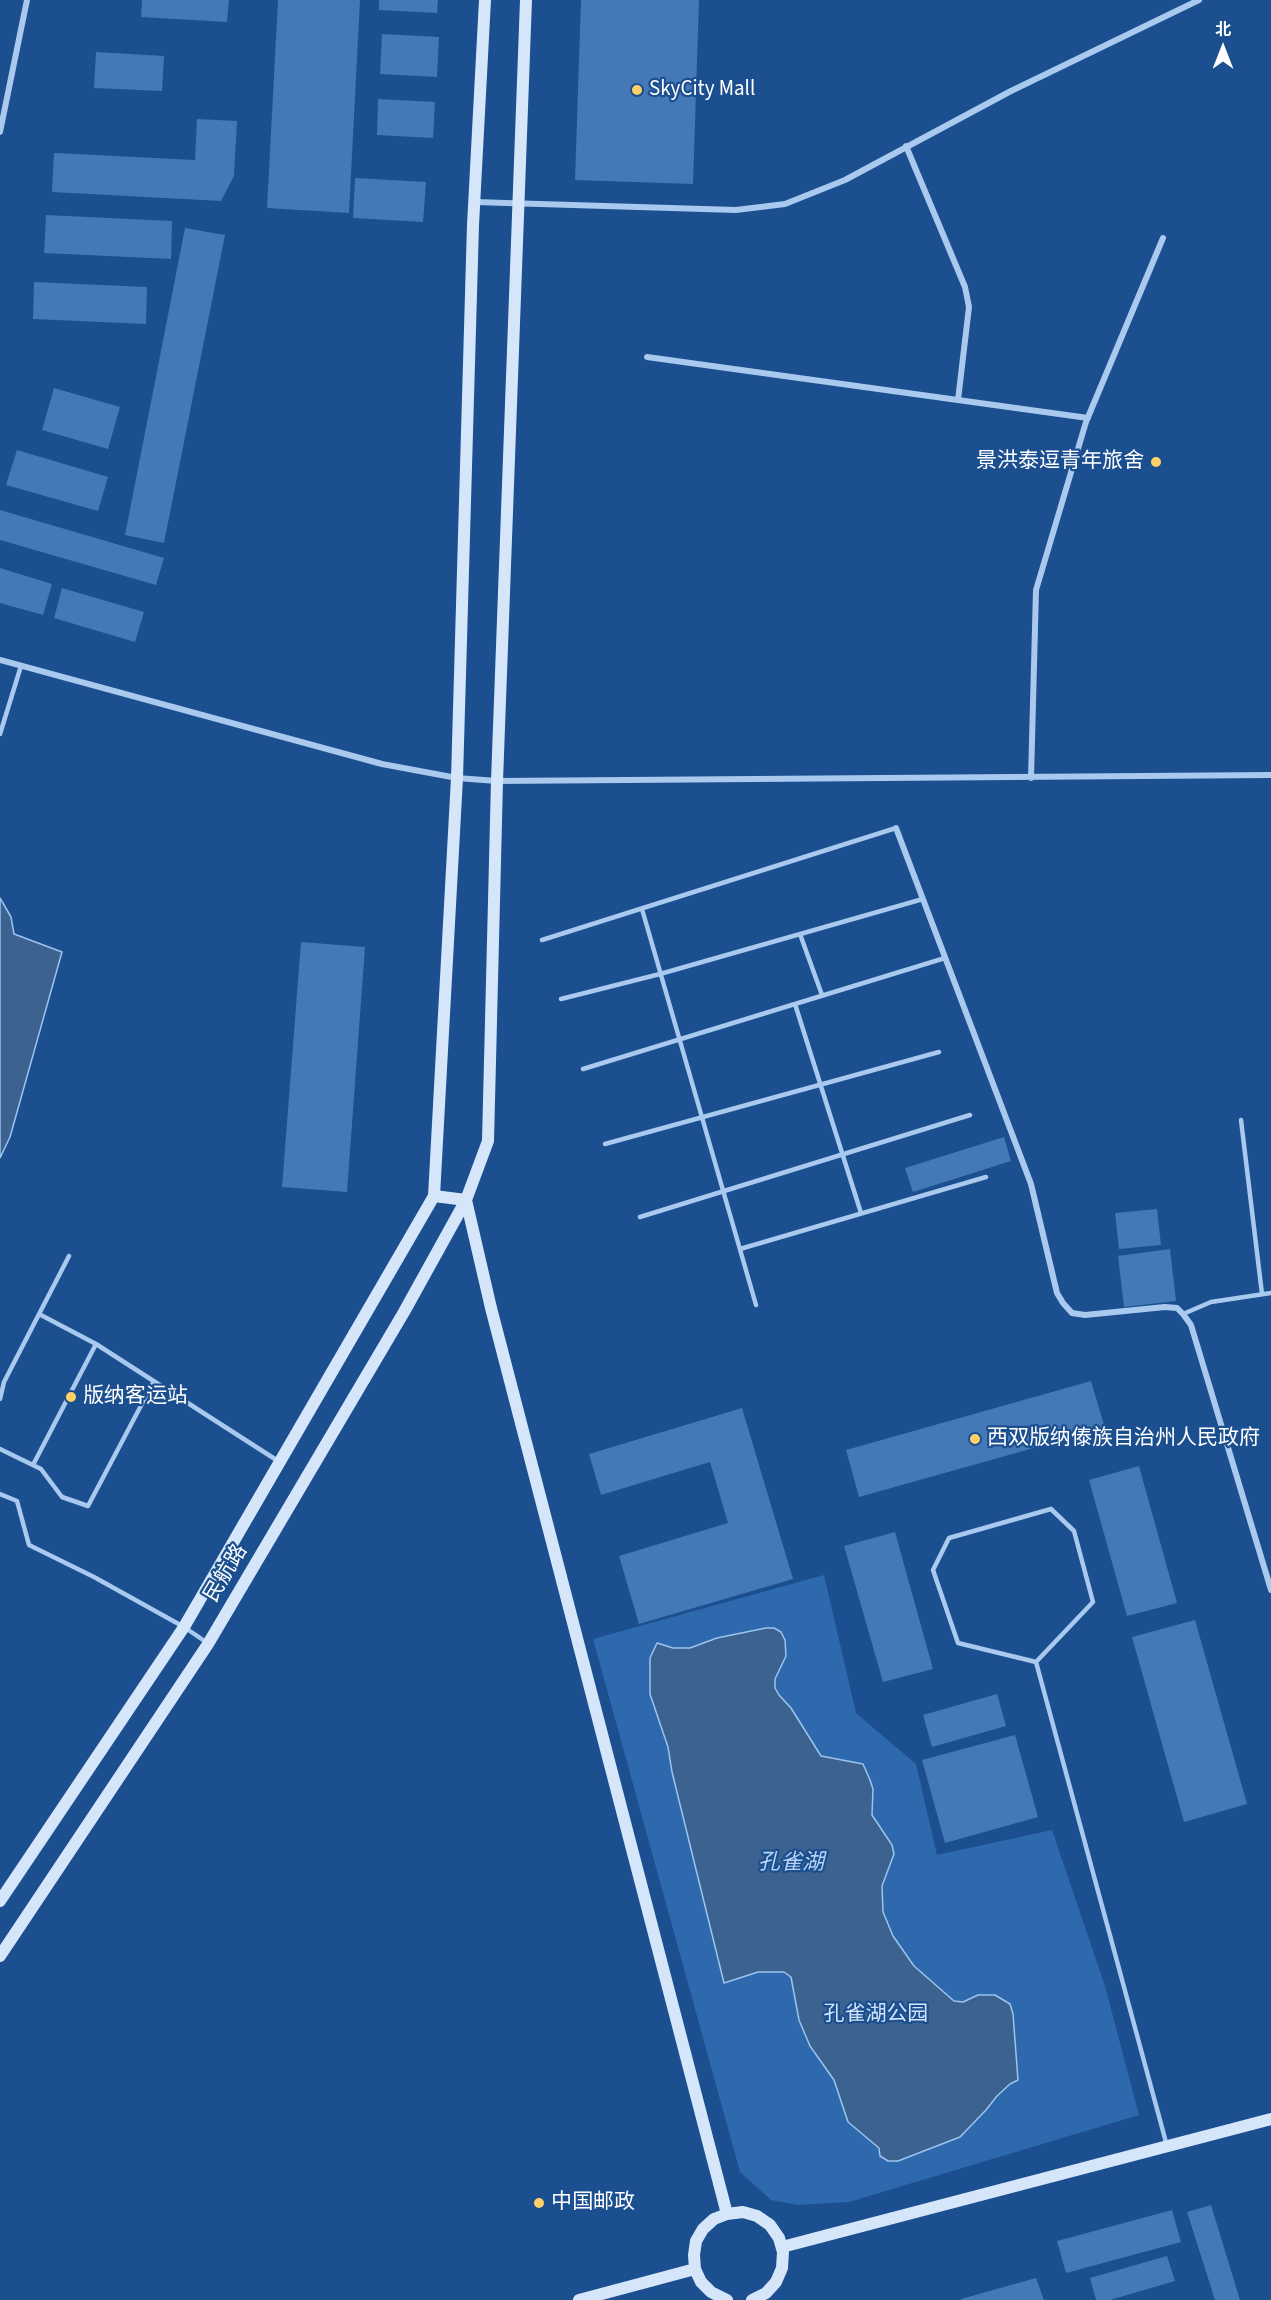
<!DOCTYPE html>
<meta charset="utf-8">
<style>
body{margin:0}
#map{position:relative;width:1271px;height:2300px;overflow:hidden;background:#1b4f8f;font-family:"Source Sans 3","Noto Sans SC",sans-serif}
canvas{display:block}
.north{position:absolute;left:1193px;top:18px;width:60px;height:60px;-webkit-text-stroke:4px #1b4f8f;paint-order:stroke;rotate:0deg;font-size:16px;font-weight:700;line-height:24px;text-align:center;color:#fff}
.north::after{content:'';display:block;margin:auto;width:21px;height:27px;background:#fff;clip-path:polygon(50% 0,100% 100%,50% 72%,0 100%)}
</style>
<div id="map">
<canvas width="1271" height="2300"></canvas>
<div class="north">北</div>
</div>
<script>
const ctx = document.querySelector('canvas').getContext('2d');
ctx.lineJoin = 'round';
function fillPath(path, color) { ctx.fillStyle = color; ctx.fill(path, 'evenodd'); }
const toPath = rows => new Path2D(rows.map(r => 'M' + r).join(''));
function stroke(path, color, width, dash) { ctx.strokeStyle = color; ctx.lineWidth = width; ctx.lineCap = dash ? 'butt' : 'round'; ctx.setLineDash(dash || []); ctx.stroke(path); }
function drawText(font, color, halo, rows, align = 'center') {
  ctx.font = font + ' "Source Sans 3","Noto Sans SC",sans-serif'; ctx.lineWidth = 4.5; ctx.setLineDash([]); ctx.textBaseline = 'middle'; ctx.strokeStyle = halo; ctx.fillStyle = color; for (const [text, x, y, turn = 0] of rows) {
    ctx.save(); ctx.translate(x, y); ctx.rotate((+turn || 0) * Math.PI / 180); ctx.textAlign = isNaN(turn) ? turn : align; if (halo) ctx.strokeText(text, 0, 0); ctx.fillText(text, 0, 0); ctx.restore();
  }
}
const green = toPath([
 [824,1575,856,1713,916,1764,937,1855,1052,1830,1105,1986,1139,2115,849,2202,797,2205,771,2200,740,2172,593,1639]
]);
const water = toPath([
 [0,898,11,917,14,934,62,952,10,1137,0,1158,0,898],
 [766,1628,774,1628,781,1632,785,1640,786,1656,775,1679,775,1688,779,1695,791,1708,821,1756,863,1764,870,1780,873,1789,872,1815,892,1845,894,1854,882,1886,883,1912,893,1936,914,1966,954,2001,963,2002,978,1995,995,1995,1010,2004,1013,2014,1018,2080,1010,2084,997,2096,986,2110,960,2137,898,2161,888,2161,880,2156,879,2148,848,2122,834,2080,810,2046,799,2020,791,1977,784,1972,758,1972,724,1983,672,1772,668,1747,650,1694,650,1658,657,1643,673,1648,690,1648,717,1638,766,1628]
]);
const building = toPath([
 [142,0,229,0,227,22,141,17],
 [278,0,360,0,349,213,267,208],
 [379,0,438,0,437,13,379,10],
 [581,0,699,0,693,184,575,180],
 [382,34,439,37,437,77,380,74],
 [96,52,164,56,162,91,94,88],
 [378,99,435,102,433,138,377,135],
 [197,119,237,121,234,176,221,201,52,192,54,153,195,160],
 [355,178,426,182,423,222,353,218],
 [46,215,172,221,171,259,44,253],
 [185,228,225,235,164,543,125,535],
 [34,282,147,287,146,324,33,319],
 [54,388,120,407,108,449,42,430],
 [17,450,108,477,98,511,6,485],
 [0,510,164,558,156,585,0,540],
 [0,568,52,584,43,615,0,603],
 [62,588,144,612,135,642,54,618],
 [301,942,365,947,347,1192,282,1187],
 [1004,1137,1011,1161,913,1192,905,1168],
 [1157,1209,1161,1245,1119,1249,1115,1213],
 [1170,1249,1176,1301,1124,1307,1118,1256],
 [1091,1381,1105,1428,859,1497,846,1450],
 [742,1408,793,1579,639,1624,619,1556,728,1523,710,1462,601,1495,589,1454],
 [1139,1466,1177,1603,1127,1616,1089,1480],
 [895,1532,933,1669,883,1682,844,1546],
 [1195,1620,1247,1804,1184,1822,1132,1637],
 [997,1694,1006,1726,932,1747,923,1715],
 [1015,1735,1038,1817,945,1843,922,1760],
 [1211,2205,1240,2300,1215,2300,1187,2212],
 [1172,2210,1181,2242,1066,2273,1057,2241],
 [1167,2256,1175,2281,1110,2300,1096,2300,1090,2278],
 [1036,2278,1044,2300,961,2300,961,2299]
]);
const service = toPath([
 [0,734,21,666],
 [642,909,756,1305],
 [800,934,822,995],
 [542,940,896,828],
 [561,999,660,974,923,899],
 [795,1004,861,1213],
 [583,1069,945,958],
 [1241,1120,1262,1294],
 [605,1144,939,1052],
 [640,1217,970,1115],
 [740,1249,986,1177],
 [39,1314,96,1344,278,1461],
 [1183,1314,1211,1302,1271,1293],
 [0,1399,4,1382,69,1256],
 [0,1449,41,1469,62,1497,88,1506,154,1381],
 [33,1465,96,1344],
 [0,1494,17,1501,29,1545,94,1577,184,1627,206,1642],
 [1051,1509,1074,1531,1093,1602,1036,1662,958,1643,933,1570,949,1538,1051,1509],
 [1036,1662,1167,2146]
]);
const minor = toPath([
 [0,132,27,0],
 [906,146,965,287,969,307,958,400],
 [474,202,736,210,785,204,845,180,1011,91,1199,0],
 [647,357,1088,418],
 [0,660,382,764,457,778,497,781,1271,775],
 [1031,778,1036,590,1086,422,1163,238],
 [896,828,1031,1184,1057,1293,1063,1303,1072,1313,1085,1315,1165,1307,1177,1308,1183,1314,1191,1325,1271,1590]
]);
const secondary = toPath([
 [434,1196,466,1200,491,1308,727,2214],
 [0,1901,184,1627,434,1196,457,778,473,225,485,0],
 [0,1956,208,1644,404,1312,466,1200,488,1141,497,781,526,0],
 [782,2247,1271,2119],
 [579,2300,695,2269],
 [727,2300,711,2292,701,2282,695,2269,694,2255,696,2241,703,2229,714,2219,727,2214,743,2212,757,2216,770,2225,779,2238,783,2252,782,2268,776,2282,766,2293,752,2300]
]);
const markers = [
 [637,90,6,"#ffd166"],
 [1156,462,6,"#ffd166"],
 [71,1397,6,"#ffd166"],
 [975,1439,6,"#ffd166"],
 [539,2203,6,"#ffd166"]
];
const poiNames = [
 ["SkyCity Mall",649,90],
 ["景洪泰逗青年旅舍",1144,462,"right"],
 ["版纳客运站",83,1397],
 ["西双版纳傣族自治州人民政府",987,1439],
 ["中国邮政",551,2203]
];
const streetNames = [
 ["民航路",227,1574,-59]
];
const parkNames = [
 ["孔雀湖公园",876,2015]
];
const waterNames = [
 ["孔雀湖",791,1864]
];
fillPath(green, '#2e69ad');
fillPath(water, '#3c6290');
stroke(water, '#9cc4f0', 1.5);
fillPath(building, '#4478b7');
stroke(service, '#a9c9ee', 4.5);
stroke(minor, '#a9c9ee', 6);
stroke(secondary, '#d6e6fa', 12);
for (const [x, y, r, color] of markers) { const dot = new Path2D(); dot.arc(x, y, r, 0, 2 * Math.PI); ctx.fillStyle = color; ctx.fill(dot); stroke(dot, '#1b4f8f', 2); }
drawText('21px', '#fff', '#1b4f8f', poiNames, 'left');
drawText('21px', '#fff', '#1b4f8f', streetNames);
drawText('21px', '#cfe3fa', '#1b4f8f', parkNames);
drawText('italic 22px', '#b5d3f5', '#1b4f8f', waterNames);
</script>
